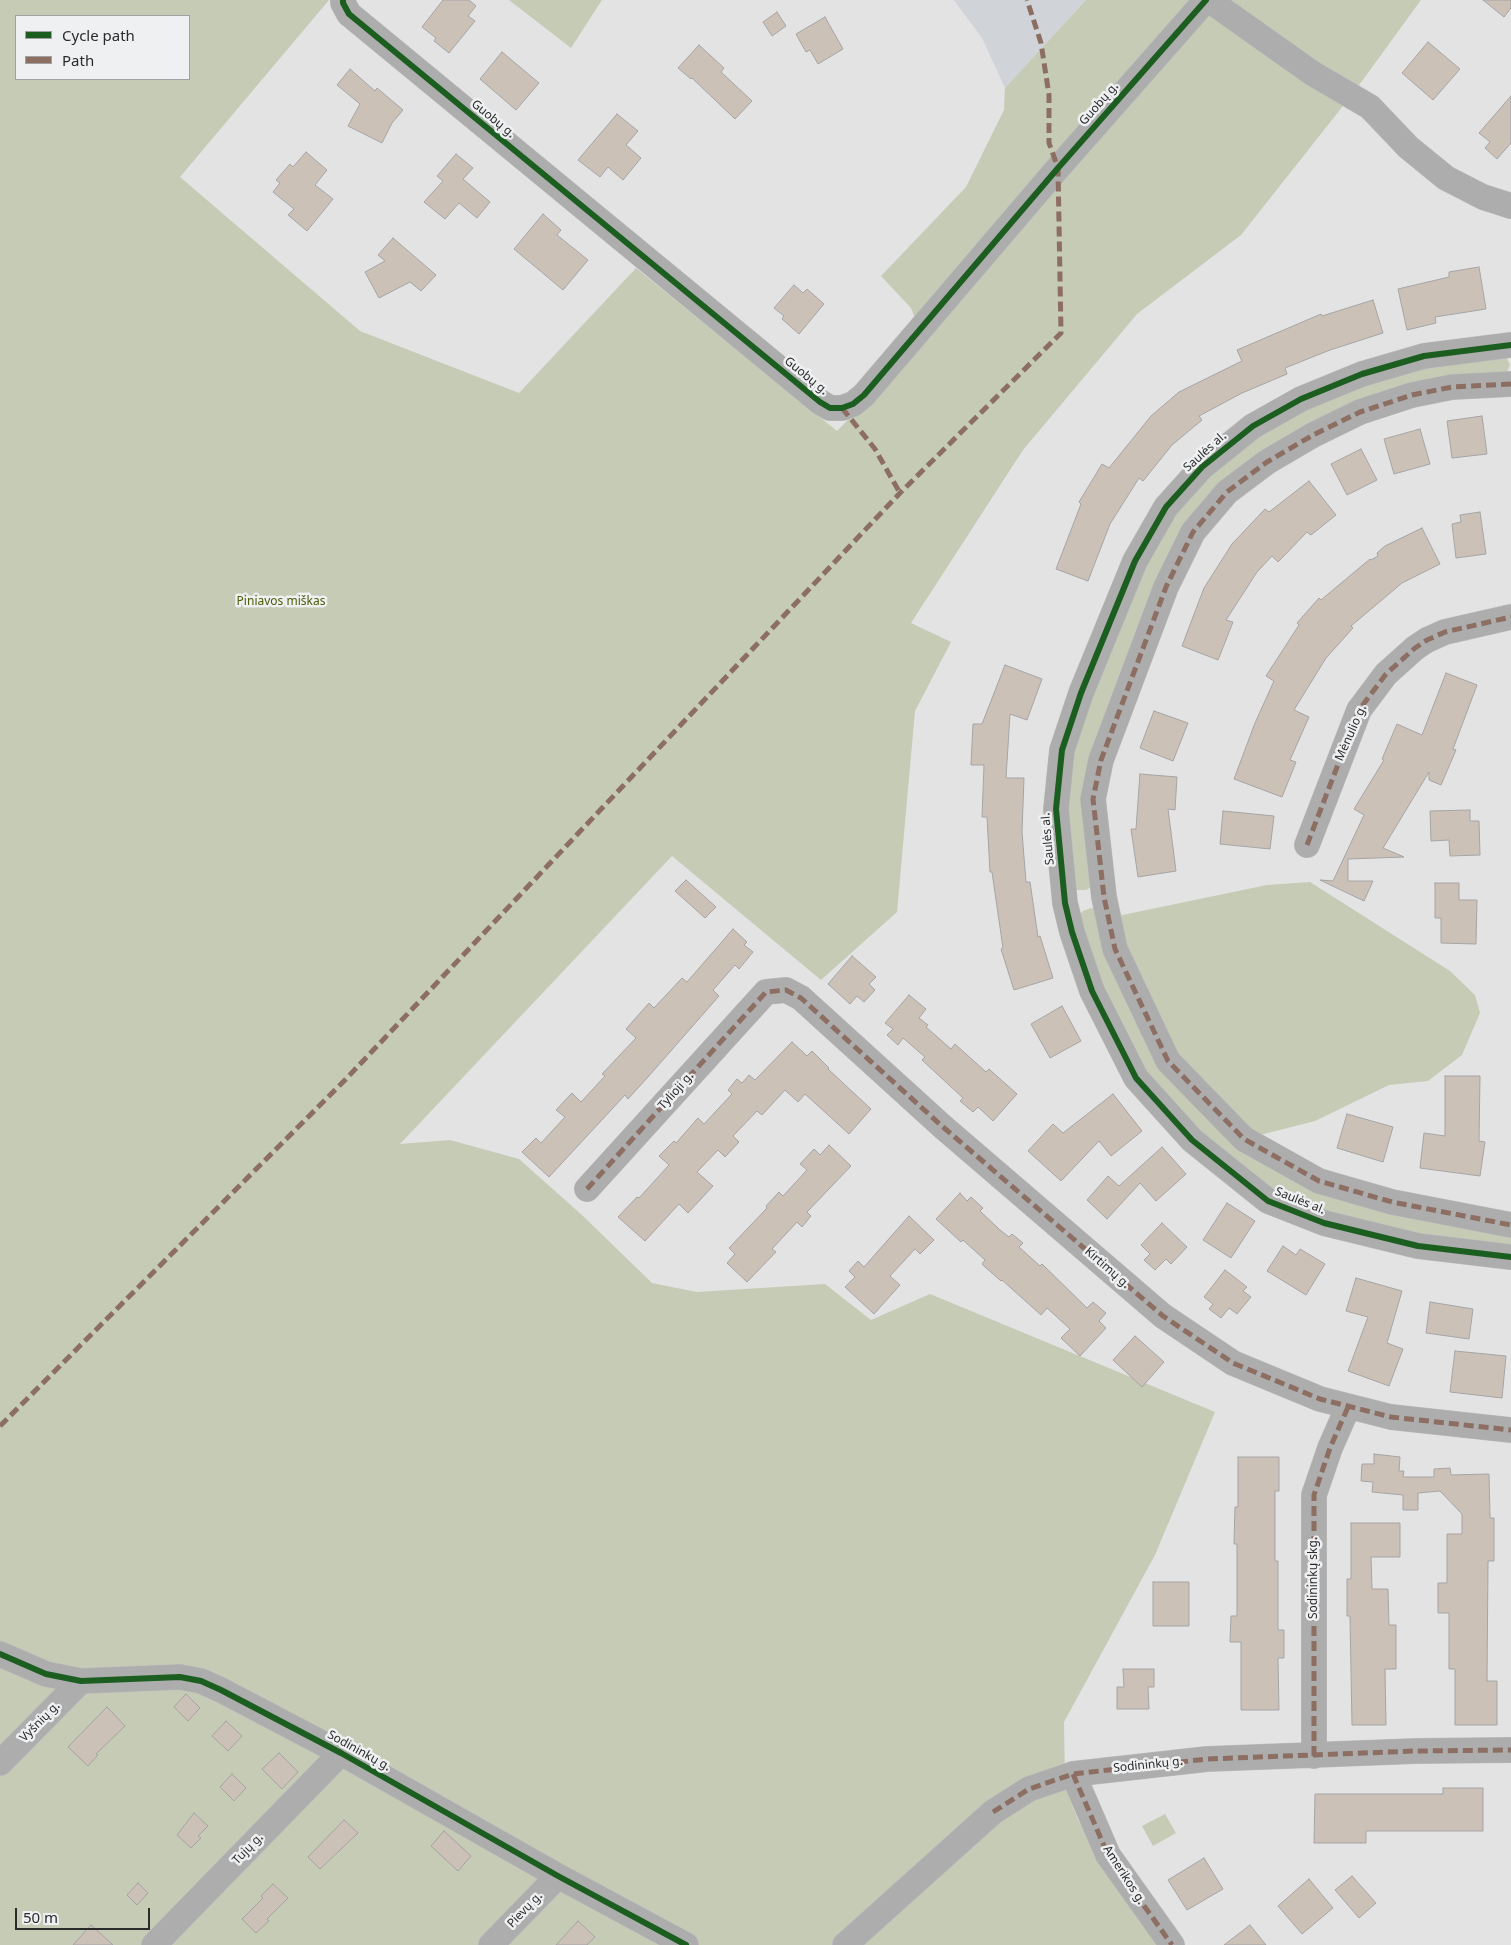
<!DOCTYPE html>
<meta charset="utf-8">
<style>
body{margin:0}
#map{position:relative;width:1511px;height:1945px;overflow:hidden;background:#e3e3e4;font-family:"Noto Sans",sans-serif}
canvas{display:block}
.legend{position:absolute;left:15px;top:15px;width:175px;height:65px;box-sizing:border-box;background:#eff0f2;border:1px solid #a1a1a3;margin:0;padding:6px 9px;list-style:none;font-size:15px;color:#2b2b2c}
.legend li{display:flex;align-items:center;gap:10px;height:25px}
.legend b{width:25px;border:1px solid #a1a1a3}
.scale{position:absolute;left:15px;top:1908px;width:135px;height:22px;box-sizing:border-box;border:2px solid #2b2b2c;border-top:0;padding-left:6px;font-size:15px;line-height:18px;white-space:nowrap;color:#2b2b2c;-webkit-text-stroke:4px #eff0f2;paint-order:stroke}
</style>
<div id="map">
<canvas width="1511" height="1945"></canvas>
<ul class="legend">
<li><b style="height:6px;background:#1b5e20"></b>Cycle path</li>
<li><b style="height:6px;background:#8d6e63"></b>Path</li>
</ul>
<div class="scale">50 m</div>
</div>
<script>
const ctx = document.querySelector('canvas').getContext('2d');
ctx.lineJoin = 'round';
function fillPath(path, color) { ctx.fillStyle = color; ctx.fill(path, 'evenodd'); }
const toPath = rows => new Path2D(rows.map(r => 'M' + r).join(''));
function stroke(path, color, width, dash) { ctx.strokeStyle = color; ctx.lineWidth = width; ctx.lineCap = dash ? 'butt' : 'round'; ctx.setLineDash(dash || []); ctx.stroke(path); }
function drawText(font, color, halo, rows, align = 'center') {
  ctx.font = font + ' "Noto Sans",sans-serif'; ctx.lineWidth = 5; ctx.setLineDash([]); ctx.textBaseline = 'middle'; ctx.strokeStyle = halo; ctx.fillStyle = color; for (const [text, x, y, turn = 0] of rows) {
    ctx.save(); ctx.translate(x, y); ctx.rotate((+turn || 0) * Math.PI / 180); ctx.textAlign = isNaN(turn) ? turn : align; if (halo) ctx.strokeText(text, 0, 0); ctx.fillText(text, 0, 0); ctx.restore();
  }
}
const built = toPath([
 [954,0,1086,0,1005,88,982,38]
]);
const green = toPath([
 [0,0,329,0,180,177,360,331,519,393,636,268,837,431,924,342,911,308,881,276,966,187,1004,110,1005,88,1086,0,1421,0,1354,92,1241,235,1137,314,1023,450,911,623,951,642,915,711,897,912,821,980,672,856,400,1144,450,1140,519,1159,583,1216,652,1283,697,1292,825,1284,871,1320,930,1294,1215,1412,1155,1555,1064,1722,1065,1787,1078,1820,1127,1898,1160,1945,0,1945],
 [16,16,189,16,189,79,16,79],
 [509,0,602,0,571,48],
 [1502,354,1507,358,1510,365,1506,374,1447,380,1223,490,1114,708,1093,886,1086,890,1077,890,1072,887,1068,881,1067,751,1094,678,1173,505,1223,455,1363,380],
 [1310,882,1450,971,1475,995,1480,1013,1462,1055,1428,1081,1389,1085,1315,1121,1244,1139,1168,1061,1108,918,1267,885],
 [1091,908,1100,911,1166,1062,1319,1186,1511,1233,1511,1249,1504,1252,1312,1212,1236,1171,1144,1076,1098,990,1078,917,1083,911],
 [1165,1814,1176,1833,1153,1846,1142,1826]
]);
const building = toPath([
 [443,0,469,0,476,6,468,16,475,21,449,53,434,41,436,38,422,27,443,0],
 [1483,0,1511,0,1511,8,1504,17,1483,0],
 [777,12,786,26,772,36,763,22,777,12],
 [825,17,843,49,818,64,810,50,806,52,796,34,825,17],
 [1428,42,1460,69,1433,100,1402,73,1428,42],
 [699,45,724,68,721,72,752,101,735,119,692,78,691,79,678,68,699,45],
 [502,52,539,83,516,110,480,79,502,52],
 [350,69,375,91,377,88,403,110,392,123,382,143,348,126,360,104,337,85,350,69],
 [1511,96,1511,143,1497,159,1485,148,1490,142,1479,133,1511,96],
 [617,114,638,131,626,145,641,158,623,180,608,167,600,177,578,160,617,114],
 [306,152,327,170,315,185,333,199,307,231,288,215,294,209,273,192,280,183,276,180,290,164,293,167,306,152],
 [456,154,473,168,463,179,490,202,477,218,459,203,445,219,424,202,443,181,437,176,456,154],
 [543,214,561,230,557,235,588,260,563,290,514,249,543,214],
 [393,238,436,275,421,291,410,282,379,298,365,272,385,261,378,255,393,238],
 [1479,267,1486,309,1435,317,1436,323,1407,330,1398,289,1449,277,1449,272,1479,267],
 [794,285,803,293,807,289,824,304,799,334,782,319,784,316,774,308,794,285],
 [1373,300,1383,333,1330,350,1285,368,1287,374,1242,393,1199,416,1202,420,1172,445,1143,481,1139,478,1110,524,1088,581,1056,569,1081,504,1079,502,1102,464,1109,468,1151,416,1179,392,1242,361,1237,350,1321,314,1322,316,1373,300],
 [1482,416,1487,454,1452,458,1447,421,1482,416],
 [1420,429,1430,464,1394,474,1384,439,1420,429],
 [1361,449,1377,480,1347,495,1331,464,1361,449],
 [1309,481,1336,515,1311,535,1307,532,1278,562,1272,556,1257,572,1226,620,1233,622,1218,660,1182,646,1204,588,1232,544,1265,509,1269,512,1309,481],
 [1480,512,1486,554,1456,558,1452,524,1461,522,1460,515,1480,512],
 [1422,528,1440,564,1402,583,1351,626,1353,628,1326,658,1294,710,1309,717,1290,760,1296,762,1282,797,1234,779,1255,723,1274,681,1266,676,1299,625,1297,623,1319,598,1321,600,1370,559,1371,560,1378,556,1377,553,1385,546,1422,528],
 [1005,665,1042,679,1027,720,1010,714,1006,778,1024,778,1022,832,1026,882,1030,882,1038,937,1040,936,1053,978,1014,990,1001,949,1003,948,992,872,990,872,987,817,982,817,984,765,971,765,973,724,982,724,1005,665],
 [1446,673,1477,685,1453,749,1456,750,1441,785,1429,780,1429,772,1383,848,1404,857,1348,859,1348,881,1373,881,1364,901,1320,880,1333,881,1364,815,1354,809,1384,760,1382,759,1397,724,1422,735,1446,673],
 [1154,711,1188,723,1173,761,1140,748,1154,711],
 [1140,774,1177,777,1175,810,1168,809,1176,871,1138,877,1131,829,1136,829,1140,774],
 [1470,810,1470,821,1479,821,1480,855,1450,856,1449,840,1431,841,1430,811,1470,810],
 [1223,811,1274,816,1270,849,1220,844,1223,811],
 [686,880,716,907,705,918,675,891,686,880],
 [1435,883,1459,883,1459,900,1477,900,1476,944,1441,943,1441,918,1435,918,1435,883],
 [733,929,747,942,744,945,753,952,739,969,735,965,713,990,719,996,648,1077,628,1099,625,1095,549,1177,522,1152,536,1138,541,1143,565,1117,556,1110,572,1093,581,1102,605,1076,602,1074,636,1038,626,1029,649,1003,654,1008,682,978,687,982,733,929],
 [852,956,876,977,869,984,875,990,864,1002,857,996,850,1004,828,984,852,956],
 [909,995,926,1009,919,1018,928,1025,926,1027,951,1049,955,1044,986,1072,989,1069,1017,1094,993,1121,978,1107,973,1112,960,1101,963,1098,922,1060,925,1057,903,1038,898,1045,887,1035,893,1029,885,1023,909,995],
 [1062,1006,1081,1041,1050,1058,1031,1024,1062,1006],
 [792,1042,807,1056,812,1051,829,1068,828,1069,871,1109,849,1134,805,1094,798,1102,785,1090,762,1115,757,1111,733,1136,739,1142,725,1157,718,1150,697,1172,713,1186,688,1213,679,1204,645,1241,618,1217,637,1197,639,1198,669,1165,659,1156,674,1141,676,1143,698,1118,704,1124,732,1094,728,1090,737,1079,742,1083,749,1075,755,1080,792,1042],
 [1445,1076,1480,1076,1479,1141,1485,1142,1480,1176,1420,1168,1424,1133,1445,1136,1445,1076],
 [1113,1094,1142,1131,1111,1156,1099,1141,1061,1181,1028,1151,1053,1124,1063,1133,1113,1094],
 [1347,1114,1393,1127,1383,1162,1337,1148,1347,1114],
 [829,1145,851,1166,807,1212,811,1216,802,1227,797,1222,772,1249,776,1252,747,1282,727,1263,735,1254,729,1248,767,1208,766,1206,779,1192,783,1196,807,1170,800,1164,814,1149,820,1155,829,1145],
 [1162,1147,1186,1174,1156,1201,1140,1183,1107,1219,1087,1200,1108,1176,1119,1186,1162,1147],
 [960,1193,967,1201,971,1197,983,1208,980,1211,1000,1230,1009,1237,1012,1234,1023,1243,1019,1247,1040,1266,1042,1264,1087,1308,1093,1302,1106,1313,1099,1321,1106,1328,1080,1356,1061,1338,1070,1329,1047,1308,1041,1315,1002,1280,1001,1281,985,1267,982,1264,985,1260,963,1240,961,1242,936,1219,960,1193],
 [1227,1203,1255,1221,1231,1258,1203,1240,1227,1203],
 [909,1216,934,1240,920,1254,915,1249,890,1276,900,1285,874,1314,845,1287,855,1277,849,1271,858,1261,864,1267,909,1216],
 [1162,1223,1187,1247,1171,1264,1166,1259,1155,1270,1144,1260,1150,1254,1141,1245,1162,1223],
 [1283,1246,1296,1255,1300,1249,1325,1264,1306,1295,1267,1271,1283,1246],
 [1225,1270,1247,1287,1243,1291,1251,1297,1237,1314,1229,1308,1221,1318,1209,1309,1213,1304,1204,1297,1225,1270],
 [1356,1278,1402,1291,1387,1343,1403,1349,1389,1386,1348,1371,1368,1317,1346,1311,1356,1278],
 [1430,1302,1473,1309,1469,1339,1426,1333,1430,1302],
 [1135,1336,1164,1362,1142,1387,1113,1360,1135,1336],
 [1455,1351,1506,1356,1502,1398,1450,1392,1455,1351],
 [1374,1454,1400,1457,1399,1471,1404,1471,1403,1477,1434,1477,1434,1469,1450,1468,1451,1475,1489,1474,1490,1518,1494,1518,1494,1561,1488,1561,1487,1681,1497,1681,1497,1725,1455,1725,1455,1669,1449,1669,1449,1613,1438,1613,1438,1583,1447,1583,1447,1534,1462,1534,1462,1514,1440,1491,1418,1493,1418,1510,1403,1510,1403,1495,1372,1492,1373,1482,1361,1481,1362,1464,1374,1464,1374,1454],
 [1238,1457,1279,1457,1279,1491,1275,1491,1275,1561,1278,1561,1278,1630,1284,1630,1284,1658,1278,1658,1279,1710,1241,1710,1241,1642,1230,1642,1231,1616,1237,1616,1237,1544,1234,1544,1235,1507,1238,1507,1238,1457],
 [1351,1523,1400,1523,1400,1557,1371,1557,1372,1589,1388,1589,1389,1625,1396,1625,1396,1669,1385,1669,1386,1725,1352,1725,1350,1616,1347,1616,1347,1579,1351,1579,1351,1523],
 [1153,1582,1189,1582,1189,1626,1153,1626,1153,1582],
 [1123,1669,1154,1669,1154,1687,1148,1687,1149,1709,1117,1709,1117,1687,1124,1687,1123,1669],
 [186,1694,200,1708,188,1721,174,1707,186,1694],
 [107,1707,125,1726,96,1754,98,1755,88,1766,68,1747,107,1707],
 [226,1721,242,1736,228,1751,212,1736,226,1721],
 [279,1753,298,1772,282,1789,262,1769,279,1753],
 [232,1774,246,1788,234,1801,220,1787,232,1774],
 [1443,1788,1483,1788,1483,1831,1366,1831,1366,1843,1314,1843,1315,1794,1443,1794,1443,1788],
 [194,1813,208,1826,198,1836,201,1838,191,1848,177,1835,194,1813],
 [344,1820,358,1833,320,1869,308,1857,344,1820],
 [444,1831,471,1856,458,1871,431,1846,444,1831],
 [1204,1858,1223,1889,1187,1910,1168,1880,1204,1858],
 [1352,1876,1376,1903,1359,1918,1335,1890,1352,1876],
 [1309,1879,1333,1908,1302,1934,1278,1906,1309,1879],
 [138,1883,148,1893,137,1905,127,1895,138,1883],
 [273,1884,288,1898,267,1919,269,1921,256,1933,242,1919,263,1898,261,1896,273,1884],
 [578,1921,595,1937,587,1945,556,1945,578,1921],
 [91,1925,113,1945,73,1945,91,1925],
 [1250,1925,1266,1945,1224,1945,1250,1925]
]);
const minor = toPath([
 [343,0,343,3,349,14,820,402,830,408,842,408,853,404,864,395,1058,168,1206,0],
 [1209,0,1312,73,1370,107,1408,147,1446,178,1483,197,1511,206],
 [1511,345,1424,356,1362,374,1301,399,1253,426,1202,467,1166,507,1135,561,1081,693,1062,750,1056,809,1065,903,1072,932,1092,991,1136,1078,1192,1140,1268,1201,1324,1223,1418,1246,1511,1257],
 [1511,384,1452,387,1412,395,1360,412,1313,435,1267,462,1227,492,1193,532,1166,587,1101,760,1093,799,1104,897,1115,949,1168,1061,1244,1139,1319,1181,1392,1202,1511,1225],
 [1307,845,1359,710,1386,674,1415,648,1427,640,1445,632,1511,617],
 [587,1189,766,992,786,990,801,998,943,1127,1163,1316,1233,1363,1320,1399,1391,1417,1511,1430],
 [0,1654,46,1674,81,1681,180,1677,201,1681,221,1690,341,1753,558,1876,686,1945],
 [1314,1756,1314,1495,1330,1448,1348,1407],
 [0,1763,81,1681],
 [1073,1774,1108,1855,1172,1945],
 [154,1945,341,1753],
 [491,1945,558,1876],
 [845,1945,993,1812,1029,1789,1073,1774,1207,1759,1416,1751,1511,1750]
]);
const quiet = toPath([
 [1511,384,1452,387,1412,395,1360,412,1313,435,1267,462,1227,492,1193,532,1166,587,1101,760,1093,799,1104,897,1115,949,1168,1061,1244,1139,1319,1181,1392,1202,1511,1225],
 [842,408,875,449,900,493],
 [1307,845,1359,710,1386,674,1415,648,1427,640,1445,632,1511,617],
 [587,1189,766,992,786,990,801,998,943,1127,1163,1316,1233,1363,1320,1399,1391,1417,1511,1430],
 [0,1426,345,1080,900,493,1061,333,1058,168,1049,143,1049,95,1041,43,1027,0],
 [1314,1756,1314,1495,1330,1448,1348,1407],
 [1073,1774,1108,1855,1172,1945],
 [993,1812,1029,1789,1073,1774,1207,1759,1416,1751,1511,1750]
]);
const cycleway = toPath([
 [343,0,343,3,349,14,820,402,830,408,842,408,853,404,864,395,1058,168,1206,0],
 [1511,345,1424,356,1362,374,1301,399,1253,426,1202,467,1166,507,1135,561,1081,693,1062,750,1056,809,1065,903,1072,932,1092,991,1136,1078,1192,1140,1268,1201,1324,1223,1418,1246,1511,1257],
 [0,1654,46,1674,81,1681,180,1677,201,1681,221,1690,341,1753,558,1876,686,1945]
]);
const streetNames = [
 ["Guobų g.",1099,104,-49],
 ["Guobų g.",493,119,39],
 ["Guobų g.",806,376,39],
 ["Saulės al.",1205,452,-42],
 ["Mėnulio g.",1351,733,-66],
 ["Saulės al.",1048,839,-95],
 ["Tylioji g.",676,1091,-48],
 ["Saulės al.",1300,1201,22],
 ["Kirtimų g.",1107,1268,41],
 ["Sodininkų skg.",1314,1578,-90],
 ["Vyšnių g.",40,1722,-45],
 ["Sodininkų g.",359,1751,29],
 ["Sodininkų g.",1148,1765,-6],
 ["Tujų g.",248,1849,-46],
 ["Amerikos g.",1124,1875,57],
 ["Pievų g.",525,1910,-46]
];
const parkNames = [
 ["Piniavos miškas",281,602]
];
fillPath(built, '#d0d4d8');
fillPath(green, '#c5cbb5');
fillPath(building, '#ccc1b7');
stroke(building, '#a5a4a5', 1);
stroke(minor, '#bebebf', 26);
stroke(minor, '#adadad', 25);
stroke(quiet, '#8d6e63', 5, [10, 5]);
stroke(cycleway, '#1b5e20', 6);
drawText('12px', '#2b2b2c', '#eff0f2', streetNames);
drawText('12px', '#4e5b08', '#eff0f2', parkNames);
</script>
